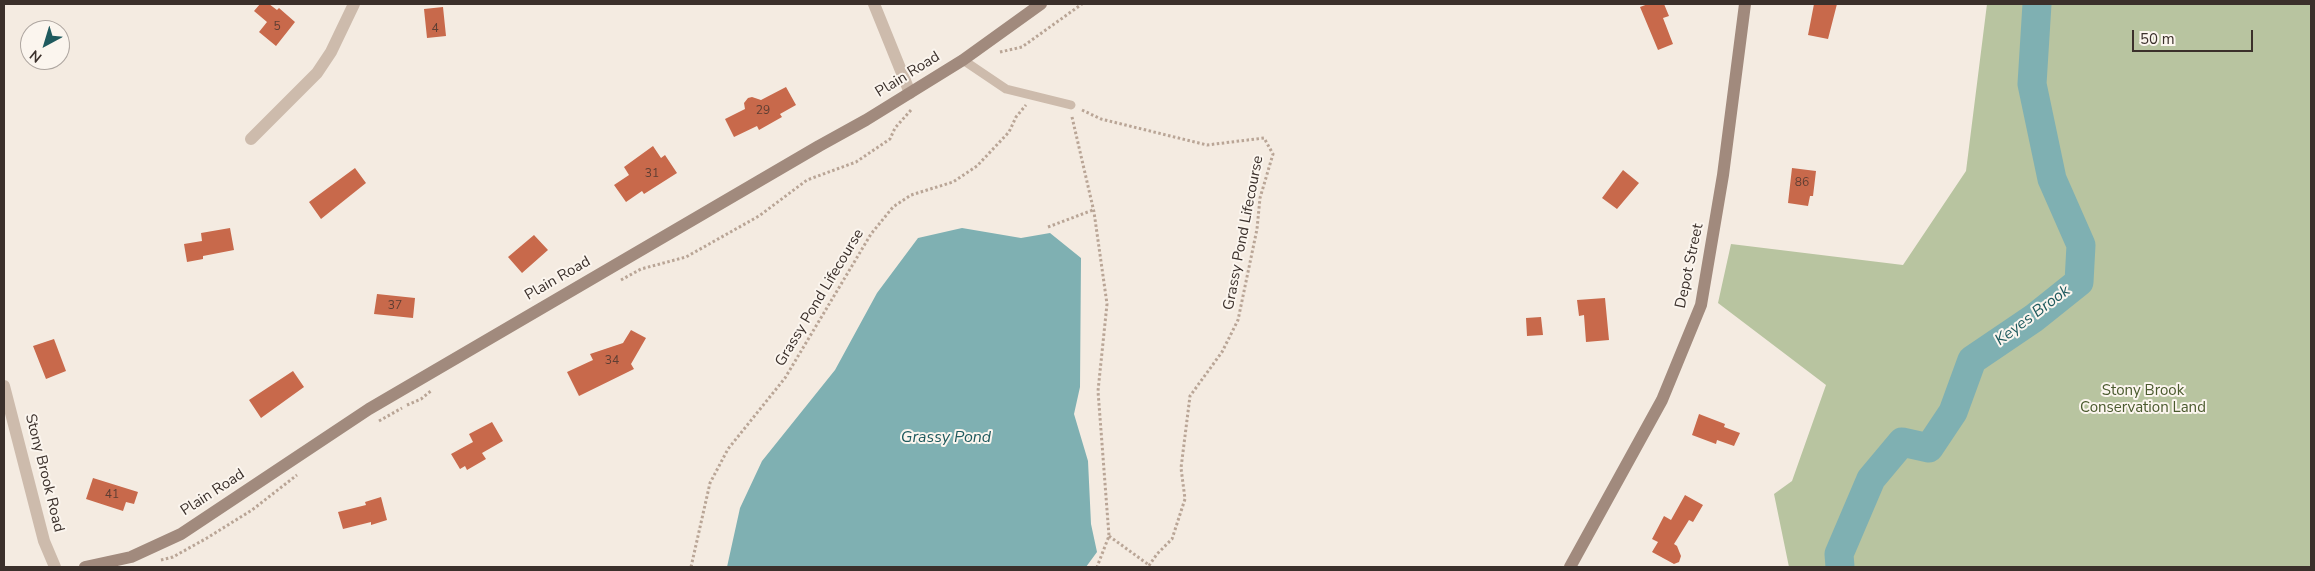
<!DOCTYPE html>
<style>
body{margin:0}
#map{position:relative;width:2315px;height:571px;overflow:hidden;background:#f4ebe1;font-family:"Nunito Sans",sans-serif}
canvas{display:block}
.frame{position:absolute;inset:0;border:5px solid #3b302b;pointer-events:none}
.north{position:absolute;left:20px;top:20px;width:50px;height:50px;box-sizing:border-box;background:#fbf5ee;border:1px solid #aea6a0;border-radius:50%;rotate:219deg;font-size:14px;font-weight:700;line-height:20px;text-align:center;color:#3b302b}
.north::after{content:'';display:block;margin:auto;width:18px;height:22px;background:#1f5a5e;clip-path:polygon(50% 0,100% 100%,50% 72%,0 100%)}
.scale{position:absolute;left:2132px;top:30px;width:121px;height:22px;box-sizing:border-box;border:2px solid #3b302b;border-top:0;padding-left:6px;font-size:15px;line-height:18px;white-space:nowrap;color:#3b302b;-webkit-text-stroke:4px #fbf5ee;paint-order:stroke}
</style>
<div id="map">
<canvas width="2315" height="571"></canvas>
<div class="frame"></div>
<div class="north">N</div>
<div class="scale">50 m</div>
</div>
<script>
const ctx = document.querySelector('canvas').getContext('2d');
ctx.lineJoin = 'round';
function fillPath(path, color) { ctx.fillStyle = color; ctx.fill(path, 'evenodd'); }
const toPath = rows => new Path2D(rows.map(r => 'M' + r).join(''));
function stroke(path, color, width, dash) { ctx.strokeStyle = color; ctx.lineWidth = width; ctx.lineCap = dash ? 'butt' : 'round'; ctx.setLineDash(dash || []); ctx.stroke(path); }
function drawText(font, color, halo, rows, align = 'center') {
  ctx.font = font + ' "Nunito Sans",sans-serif'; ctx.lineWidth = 4; ctx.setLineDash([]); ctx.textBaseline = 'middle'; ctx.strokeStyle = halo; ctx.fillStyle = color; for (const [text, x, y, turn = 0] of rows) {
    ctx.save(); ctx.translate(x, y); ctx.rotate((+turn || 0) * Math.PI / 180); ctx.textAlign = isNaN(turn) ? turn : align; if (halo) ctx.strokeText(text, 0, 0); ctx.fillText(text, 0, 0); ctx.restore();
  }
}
const green = toPath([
 [1987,4,2311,4,2311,567,1789,567,1774,494,1792,481,1826,385,1718,303,1731,244,1903,265,1966,171]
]);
const water = toPath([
 [962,228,1021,238,1050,233,1081,258,1080,387,1074,414,1088,461,1091,524,1097,552,1086,567,727,567,740,508,762,461,835,370,877,293,918,238]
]);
const river = toPath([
 [1840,567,1839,554,1871,479,1902,442,1929,448,1953,412,1972,360,2034,318,2079,282,2081,245,2052,179,2032,84,2037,4]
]);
const building = toPath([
 [260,4,269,4,277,10,279,8,295,22,276,46,259,32,267,22,254,11],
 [1648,4,1664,4,1669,16,1663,18,1673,44,1658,50,1640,7],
 [1814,4,1837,4,1828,39,1808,35],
 [443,7,446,36,427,38,424,9],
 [786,87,796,105,780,114,782,117,759,130,757,126,734,137,725,119,745,109,744,103,748,98,752,97,761,100],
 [653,146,661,158,665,155,677,173,644,194,642,191,626,202,614,185,629,175,624,167],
 [355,168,366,183,321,219,309,202],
 [1792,168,1816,171,1813,196,1810,196,1808,206,1788,203],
 [1623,170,1639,183,1617,209,1602,198],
 [230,228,234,250,203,256,203,259,187,262,184,244,202,241,201,233],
 [534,235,548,250,522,273,508,257],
 [377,294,415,298,413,318,374,314],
 [1605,298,1609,340,1586,342,1584,315,1579,316,1577,300],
 [1541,317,1543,335,1527,336,1526,318],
 [631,330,646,338,631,364,634,369,579,396,567,372,593,360,590,354,623,343],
 [54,339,66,371,46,379,33,346],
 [293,371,304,387,261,418,249,400],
 [1699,414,1725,424,1724,427,1740,433,1734,446,1717,440,1716,444,1692,435],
 [492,422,503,441,482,453,486,459,467,470,465,466,460,469,451,454,473,442,469,434],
 [93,478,138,492,134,504,126,502,123,511,86,499],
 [1685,495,1703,505,1693,522,1689,520,1674,544,1677,546,1681,556,1679,562,1674,564,1652,552,1658,542,1652,539,1664,516,1671,520],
 [381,497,387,520,371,525,371,522,343,529,338,512,366,505,365,502]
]);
const path = toPath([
 [1000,52,1022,47,1082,4],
 [1082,110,1101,119,1207,145,1264,138,1273,154,1260,198,1257,229,1238,320,1222,352,1190,396,1181,468,1185,499,1172,539,1157,554,1148,567],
 [1072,117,1094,212,1107,304,1098,391,1109,536,1097,567],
 [1048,227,1093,210],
 [621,280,641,269,686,257,759,216,807,180,856,162,890,139,895,128,911,110],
 [407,405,421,399,432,390],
 [379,421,402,408],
 [1109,536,1149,565],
 [161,560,173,557,207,538,252,510,297,475],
 [691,567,710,483,728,449,785,378,871,234,893,207,911,195,953,182,977,166,1009,132,1016,117,1026,105]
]);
const service = toPath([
 [963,60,1006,89,1071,105]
]);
const minor = toPath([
 [874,4,910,93],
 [251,139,317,73,331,52,354,4],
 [4,386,44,541,55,567]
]);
const secondary = toPath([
 [85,567,131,557,181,534,369,409,819,146,866,120,963,60,1041,4],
 [1570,567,1662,400,1701,305,1723,175,1745,4]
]);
const numberNames = [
 ["5",277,27],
 ["4",435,29],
 ["29",763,111],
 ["31",652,174],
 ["86",1802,183],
 ["37",395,306],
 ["34",612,361],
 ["41",112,495]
];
const streetNames = [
 ["Plain Road",908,75,-32],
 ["Grassy Pond Lifecourse",1244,233,-79],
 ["Depot Street",1690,266,-78],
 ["Plain Road",558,279,-30],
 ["Grassy Pond Lifecourse",820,298,-59],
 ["Stony Brook Road",44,473,76],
 ["Plain Road",213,493,-33]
];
const parkNames = [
 ["Stony Brook",2143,391],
 ["Conservation Land",2143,408]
];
const waterNames = [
 ["Keyes Brook",2033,316,-37],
 ["Grassy Pond",946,438]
];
fillPath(green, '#b8c4a0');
fillPath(water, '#7fb0b2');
stroke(river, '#7fb0b2', 29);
fillPath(building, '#c8694b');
stroke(path, '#b9a596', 3, [2.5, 2.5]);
stroke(service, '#cdbbac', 9);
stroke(minor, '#cdbbac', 12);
stroke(secondary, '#a18a7d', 12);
drawText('12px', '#5e3e33', null, numberNames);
drawText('15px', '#3b302b', '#fbf5ee', streetNames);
drawText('15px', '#4a5a2e', '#fbf5ee', parkNames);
drawText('italic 16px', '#1f5a5e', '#fbf5ee', waterNames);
</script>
